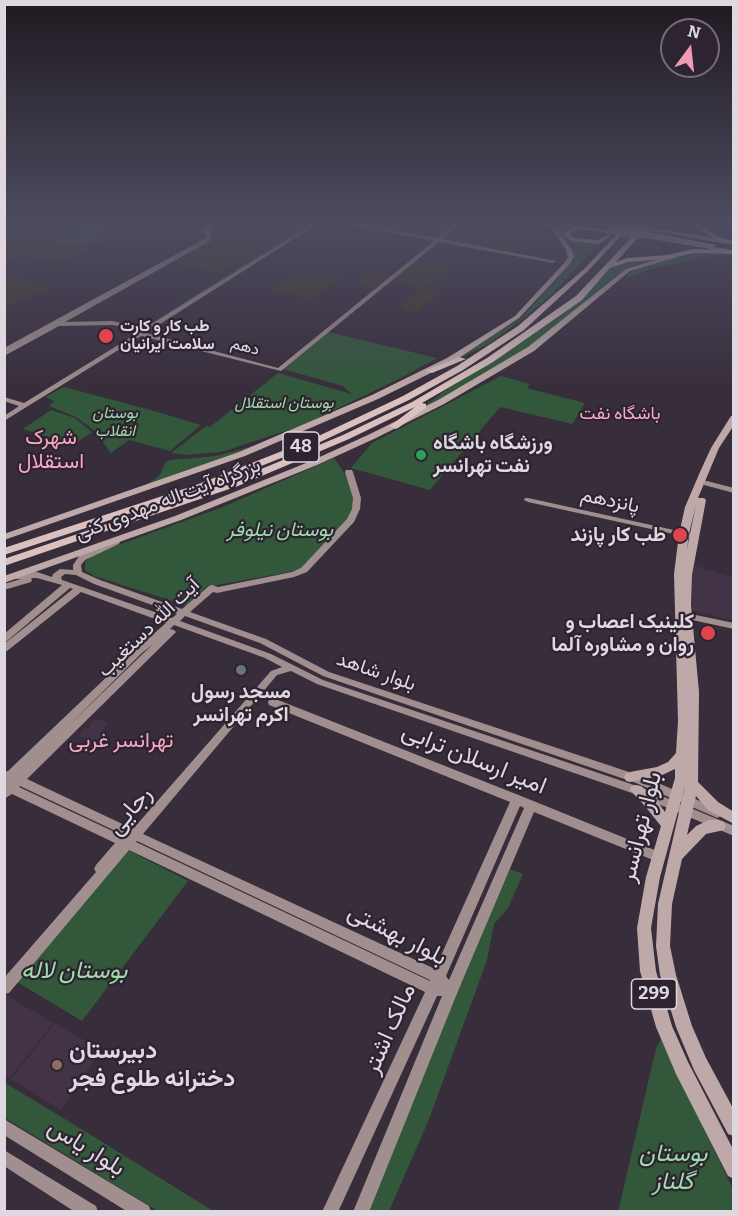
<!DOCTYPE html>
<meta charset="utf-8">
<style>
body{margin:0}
#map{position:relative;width:738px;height:1216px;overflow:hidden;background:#382d3b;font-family:Bitter,serif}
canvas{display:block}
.frame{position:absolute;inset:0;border:6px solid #dfd8e1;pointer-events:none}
.north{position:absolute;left:660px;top:18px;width:60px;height:60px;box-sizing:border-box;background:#2e2330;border:2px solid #756b77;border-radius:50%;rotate:15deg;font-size:16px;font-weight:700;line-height:24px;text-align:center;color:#dfd8e1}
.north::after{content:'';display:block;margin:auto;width:21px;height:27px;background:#f09ab6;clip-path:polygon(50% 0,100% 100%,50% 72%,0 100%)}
</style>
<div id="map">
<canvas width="738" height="1216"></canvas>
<div class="frame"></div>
<div class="north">N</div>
</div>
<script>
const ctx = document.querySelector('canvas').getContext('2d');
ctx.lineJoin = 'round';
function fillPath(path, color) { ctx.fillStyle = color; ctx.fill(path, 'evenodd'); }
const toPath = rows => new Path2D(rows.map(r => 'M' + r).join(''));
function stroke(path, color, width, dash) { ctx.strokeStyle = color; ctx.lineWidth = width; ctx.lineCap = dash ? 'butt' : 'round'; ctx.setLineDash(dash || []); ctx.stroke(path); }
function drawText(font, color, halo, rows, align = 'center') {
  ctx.font = font + ' Bitter,Vazirmatn,serif'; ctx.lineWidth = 4.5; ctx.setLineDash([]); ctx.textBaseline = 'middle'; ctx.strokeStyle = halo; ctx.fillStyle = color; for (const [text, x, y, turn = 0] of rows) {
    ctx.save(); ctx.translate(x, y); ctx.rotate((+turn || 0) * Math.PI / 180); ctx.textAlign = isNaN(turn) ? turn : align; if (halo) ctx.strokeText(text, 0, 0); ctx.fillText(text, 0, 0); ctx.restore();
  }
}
const industrial = toPath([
 [4,223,141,223,58,263,23,255,5,264],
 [248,223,282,223,299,226,221,273,174,263],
 [427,223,457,223,438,238,412,234],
 [462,223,543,223,513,252,443,239],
 [424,261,451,266,426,288,441,291,417,313,399,309,422,288,392,281,414,262],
 [374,270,391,275,374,288,355,284],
 [296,274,316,278,320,275,340,279,312,299,271,290],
 [5,276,51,288,5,307]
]);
const built = toPath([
 [692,565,733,577,733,621,692,610],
 [96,718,109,724,99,733,103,736,95,743,79,736,85,728,89,730,91,727,89,725],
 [6,995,53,1023,10,1078,5,1075],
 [55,1023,101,1050,61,1110,11,1079]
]);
const green = toPath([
 [550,223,581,227,568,229,565,232,565,237,574,241,600,243,549,297,521,320,487,345,458,359,522,317,574,261,573,250,555,225],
 [89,227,111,232,80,247,57,242],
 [304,227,307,228,142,329,222,278],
 [692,252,733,254,733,257,718,255,649,269,626,279,629,272],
 [640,260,655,260,625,269,531,346,415,413,447,389,498,357,584,296,612,267,623,262],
 [328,332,437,358,399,379,301,426,221,452,187,455,171,453,206,426,210,427,278,373,352,394,343,386,283,369],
 [501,376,530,384,527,388,585,403,572,424,500,407,430,490,351,468,372,443],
 [64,387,147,409,201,425,170,451,129,440,111,453,95,431,76,417,49,406,54,401,45,397],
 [51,410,75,418,92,432,73,445,23,429],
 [254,446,243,451,146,485,160,475,165,463,170,460,215,456],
 [334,458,350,481,354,505,348,520,304,567,295,571,206,587,188,606,94,576,85,570,85,562,93,554,223,507],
 [128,850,188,881,82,1021,17,982],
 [510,869,523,874,508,908,494,924,487,960,428,1122,389,1211,369,1212,455,993],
 [661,1039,733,1189,733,1211,618,1212,656,1048],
 [5,1083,88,1133,213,1211,158,1211,15,1124,5,1118]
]);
const secondary = toPath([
 [211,223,213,224,209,229,212,238,210,241,65,322,112,321,143,327,143,329,112,325,59,326,4,356,4,348,206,238,207,237,201,230,204,225,211,223],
 [314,223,319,223,146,333,278,368,434,241,345,224,343,223,350,223,437,238,457,223,461,223,442,239,556,261,553,263,439,242,281,371,141,336,4,421,4,416,19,406,4,401,4,397,24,403,136,334,133,333,133,331,140,331,314,223],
 [346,470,352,470,353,472,361,498,360,509,354,522,307,572,294,577,217,593,213,592,190,612,266,639,329,672,644,777,721,810,723,813,721,816,717,818,713,816,636,783,323,676,260,643,185,616,180,621,271,654,323,680,640,787,734,826,734,836,632,793,317,684,291,671,277,675,143,834,435,969,510,802,269,705,268,702,269,699,273,698,521,796,662,853,664,857,662,861,658,862,534,812,458,991,369,1212,353,1212,442,996,437,996,338,1212,322,1212,425,992,129,850,9,993,4,994,4,978,96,872,94,869,96,865,115,843,12,794,4,799,4,772,8,771,136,649,166,623,81,592,7,651,4,652,4,644,73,589,70,588,7,641,4,642,4,634,62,585,37,578,31,578,32,580,31,582,4,590,4,584,21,579,11,579,10,577,11,575,14,574,37,572,52,577,53,574,60,569,73,570,73,565,79,556,116,540,119,540,120,542,119,544,85,560,81,565,82,572,100,580,182,609,209,586,212,585,218,587,292,572,301,568,347,519,352,509,353,498,345,472,346,470],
 [65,574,76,575,94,584,177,614,172,618,62,580,61,577,65,574],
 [174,625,265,658,282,667,271,671,133,829,27,779,174,634,176,632,174,630,170,629,174,625],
 [153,644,66,728,142,653,153,644],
 [20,786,122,834,121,835,19,787,20,786],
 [520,806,524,808,449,980,446,976,520,806],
 [137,841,430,980,430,981,136,842,137,841],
 [704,481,707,481,734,488,734,493,704,485,704,481],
 [525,498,528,498,692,534,696,536,692,538,528,502,524,500,525,498],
 [686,613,734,623,734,629,683,618,681,616,686,613],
 [4,1119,149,1206,151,1212,128,1212,4,1135,4,1119],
 [4,1150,96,1206,98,1212,75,1212,4,1166,4,1150]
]);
const primary = toPath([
 [545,223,550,223,555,226,572,250,574,257,571,263,519,318,453,362,378,399,245,456,4,540,4,534,239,452,372,395,447,358,515,316,565,262,568,257,566,250,551,228,545,223],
 [556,223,565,223,611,231,608,233,558,225,556,223],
 [647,227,734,241,734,245,645,230,644,229,647,227],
 [641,234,732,250,734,253,639,237,639,235,641,234],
 [676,254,679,256,678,257,630,271,534,351,444,404,376,438,317,465,181,520,4,583,4,576,175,516,311,461,370,434,438,400,528,347,626,269,676,254],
 [731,416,734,416,734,425,719,448,698,498,704,498,706,500,692,575,691,605,699,692,698,782,718,802,734,812,734,824,708,810,696,796,687,835,696,826,709,820,719,820,724,822,726,826,724,830,706,834,682,859,672,904,670,946,676,975,692,1026,706,1058,734,1110,734,1136,728,1134,694,1070,676,1027,660,975,656,946,658,904,685,786,660,877,651,928,656,971,672,1026,688,1062,734,1151,734,1179,728,1176,676,1074,656,1027,640,971,637,928,646,877,661,826,644,805,630,790,631,786,636,785,641,786,654,797,665,812,675,778,675,769,660,776,630,782,626,781,624,777,626,773,630,772,657,767,668,762,676,753,678,721,674,574,679,534,685,507,700,472,711,448,731,416],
 [696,504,687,549,689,534,696,504]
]);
const highway = toPath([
 [627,223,633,223,588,271,524,330,463,370,409,400,316,444,204,489,4,555,4,548,196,485,310,440,403,396,457,366,518,326,584,269,627,223],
 [645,223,651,223,644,231,716,245,713,247,641,234,616,262,627,258,667,255,693,249,734,250,734,254,693,253,667,259,628,262,610,268,582,300,493,362,422,403,426,404,426,408,398,428,395,429,390,426,415,407,349,439,238,486,4,566,4,559,230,482,343,435,412,402,487,358,576,296,645,223],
 [690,223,697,223,719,237,734,241,734,245,715,239,690,223],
 [575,226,597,229,594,231,576,230,569,234,575,238,597,240,608,235,611,237,598,244,571,241,562,234,575,226],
 [459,357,466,359,432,373,425,371,459,357]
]);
const primaryBridge = toPath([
 [614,224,647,229],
 [608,231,641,236]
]);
const highwayBridge = toPath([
 [612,227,645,232]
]);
const markers = [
 [106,336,8,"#e0444e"],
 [421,455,6,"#2e9e5b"],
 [680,535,8,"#e0444e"],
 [708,633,8,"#e0444e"],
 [241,670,6,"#6b7280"],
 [57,1065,6,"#8d6e63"]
];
const farPoinames = [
 ["طب کار و کارت",120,327],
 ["سلامت ایرانیان",120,345]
];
const farStreetnames = [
 ["دهم",245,347,15]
];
const farParknames = [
 ["بوستان استقلال",284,404],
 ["بوستان",115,414],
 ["انقلاب",115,432]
];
const farNeighbourhoodnames = [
 ["باشگاه نفت",620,414]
];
const shields = [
 [301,447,36],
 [654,994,45]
];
const shieldNames = [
 ["48",301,447],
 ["299",654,994]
];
const poiNames = [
 ["ورزشگاه باشگاه",433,443,"left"],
 ["نفت تهرانسر",433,466,"left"],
 ["طب کار پازند",666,535],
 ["کلینیک اعصاب و",694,622],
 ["روان و مشاوره آلما",694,645],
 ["مسجد رسول",241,692,"center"],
 ["اکرم تهرانسر",241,715,"center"]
];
const streetNames = [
 ["بزرگراه آیت اله مهدوی کنی",168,500,-21],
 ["پانزدهم",610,501,12],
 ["آیت الله دستغیب",149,628,-44],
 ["بلوار شاهد",376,672,19]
];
const parkNames = [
 ["بوستان نیلوفر",280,530]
];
const neighbourhoodNames = [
 ["شهرک",51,438],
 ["استقلال",51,462],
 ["تهرانسر غربی",121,741]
];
const nearStreetnames = [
 ["امیر ارسلان ترابی",474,759,22],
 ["رجایی",130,811,-50],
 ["بلوار تهرانسر",641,827,-76],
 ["بلوار بهشتی",397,935,27],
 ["مالک اشتر",390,1029,-66],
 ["بلوار یاس",86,1148,32]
];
const nearParknames = [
 ["بوستان لاله",74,971],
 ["بوستان",673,1154],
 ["گلناز",673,1182]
];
const nearPoinames = [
 ["دبیرستان",69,1051],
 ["دخترانه طلوع فجر",69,1079]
];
fillPath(industrial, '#413727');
fillPath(built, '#433346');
fillPath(green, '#32573a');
fillPath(secondary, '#a08f8e');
fillPath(primary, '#bea9a8');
fillPath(highway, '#dac0bf');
stroke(primaryBridge, '#bea9a8', 6);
stroke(highwayBridge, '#dac0bf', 7);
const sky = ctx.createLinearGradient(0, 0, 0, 393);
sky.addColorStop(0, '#1f1920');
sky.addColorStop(0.57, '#4d4c60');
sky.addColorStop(1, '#4d4c6000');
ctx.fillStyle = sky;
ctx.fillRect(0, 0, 738, 393);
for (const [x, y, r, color] of markers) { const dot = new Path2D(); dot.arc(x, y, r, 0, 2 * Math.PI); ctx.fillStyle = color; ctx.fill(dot); stroke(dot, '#2e2330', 2); }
drawText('bold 16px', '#dfd8e1', '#2e2330', farPoinames, 'left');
drawText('16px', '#dfd8e1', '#2e2330', farStreetnames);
drawText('italic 16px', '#9eddaa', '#2e2330', farParknames);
drawText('18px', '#faa9c2', '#2e2330', farNeighbourhoodnames);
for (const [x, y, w] of shields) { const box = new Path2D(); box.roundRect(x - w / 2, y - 15, w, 30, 4.5); ctx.fillStyle = '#2e2330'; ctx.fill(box); stroke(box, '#dfd8e1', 1.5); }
drawText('bold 18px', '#dfd8e1', null, shieldNames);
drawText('bold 20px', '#dfd8e1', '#2e2330', poiNames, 'right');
drawText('20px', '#dfd8e1', '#2e2330', streetNames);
drawText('italic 20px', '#9eddaa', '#2e2330', parkNames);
drawText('21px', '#faa9c2', '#2e2330', neighbourhoodNames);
drawText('24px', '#dfd8e1', '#2e2330', nearStreetnames);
drawText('italic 24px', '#9eddaa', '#2e2330', nearParknames);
drawText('bold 24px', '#dfd8e1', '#2e2330', nearPoinames, 'left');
</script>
